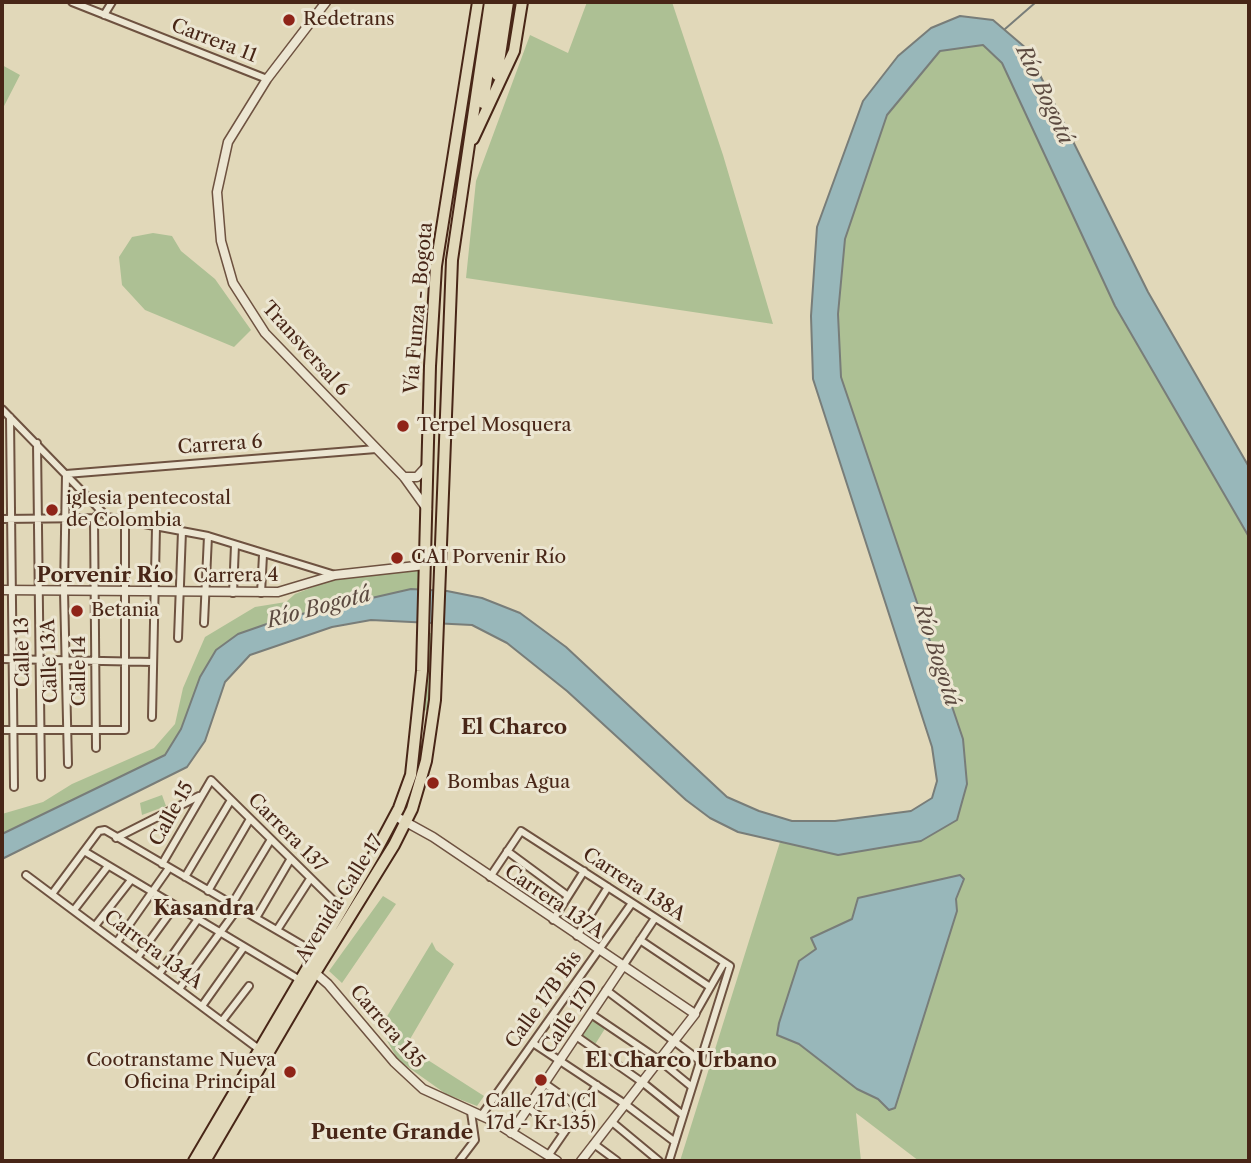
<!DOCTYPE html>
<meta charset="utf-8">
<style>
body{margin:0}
#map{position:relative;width:1251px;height:1163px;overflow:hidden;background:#e1d8b9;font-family:"Libre Caslon Text",serif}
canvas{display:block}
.frame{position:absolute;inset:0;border:4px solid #482617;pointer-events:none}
</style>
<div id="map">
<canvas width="1251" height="1163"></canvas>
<div class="frame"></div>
</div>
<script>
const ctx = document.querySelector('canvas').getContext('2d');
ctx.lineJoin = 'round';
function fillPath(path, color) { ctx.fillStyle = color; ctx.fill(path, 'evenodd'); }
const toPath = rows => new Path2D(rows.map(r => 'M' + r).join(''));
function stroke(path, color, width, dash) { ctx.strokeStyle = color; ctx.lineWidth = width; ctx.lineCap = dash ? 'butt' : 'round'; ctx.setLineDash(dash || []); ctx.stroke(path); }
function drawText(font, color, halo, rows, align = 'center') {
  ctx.font = font + ' "Libre Caslon Text",serif'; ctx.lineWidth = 6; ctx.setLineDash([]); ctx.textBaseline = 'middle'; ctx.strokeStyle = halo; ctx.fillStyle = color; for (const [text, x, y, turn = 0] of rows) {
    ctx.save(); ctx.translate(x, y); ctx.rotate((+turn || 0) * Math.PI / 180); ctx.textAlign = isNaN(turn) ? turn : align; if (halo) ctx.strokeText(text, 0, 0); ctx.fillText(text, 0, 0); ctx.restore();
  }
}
const green = toPath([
 [587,2,672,2,723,155,773,324,466,278,476,181,530,35,568,53],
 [983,45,1002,63,1115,306,1249,537,1249,1161,919,1161,856,1113,861,1161,680,1161,780,842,838,855,921,841,963,739,841,377,838,314,845,239,887,115,940,51],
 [2,65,20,75,2,110],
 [153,233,172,236,181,251,215,279,251,330,234,347,145,310,122,285,119,257,132,237],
 [421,569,421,589,411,589,284,618,238,634,200,677,181,729,165,755,2,834,2,814,43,802,72,784,154,748,175,724,183,688,205,637,255,607,286,602,295,594,337,578],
 [427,633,433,633,429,711,424,710],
 [162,795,166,806,142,815,140,803],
 [383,896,396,904,342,983,329,971],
 [432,942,436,950,454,964,406,1046,484,1096,477,1106,446,1094,398,1060,380,1028],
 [591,1017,606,1027,594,1046,578,1036]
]);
const water = toPath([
 [960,16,993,20,1027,49,1148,292,1249,467,1249,537,1115,306,1002,63,983,45,940,51,887,115,845,239,838,314,841,377,963,739,967,784,957,820,921,841,838,855,738,832,710,818,686,800,567,691,507,643,472,625,371,620,332,627,250,655,225,682,205,741,187,767,2,859,2,834,165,755,181,729,200,677,216,650,238,634,284,618,411,589,447,591,482,598,520,613,566,647,727,797,759,811,792,821,835,821,911,811,932,798,937,781,932,747,813,379,811,316,817,227,863,101,898,56,931,28,960,16],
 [960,875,964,879,956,899,957,911,895,1108,889,1110,878,1099,857,1089,799,1044,777,1035,779,1023,799,961,816,949,811,938,852,919,858,898,960,875]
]);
const stream = toPath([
 [1005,29,1036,2]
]);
const minor = toPath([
 [72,2,267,79],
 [104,15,112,2],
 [2,409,107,517,208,536,335,575],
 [10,417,14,787],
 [37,443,41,777],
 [66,474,376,449],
 [66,474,64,591,68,764],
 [2,519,94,518],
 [233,593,235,545],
 [261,593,263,555],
 [204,623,208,536],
 [178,638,182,531],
 [2,659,153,662],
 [152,717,156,527],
 [2,730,125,730,125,522],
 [96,748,94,518,101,512],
 [116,838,199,796],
 [84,851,300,980],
 [507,851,568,896],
 [162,864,211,780,342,909],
 [26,875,260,1050],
 [185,877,231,800],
 [490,877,521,831,730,966,669,1161],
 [208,891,250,819],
 [52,894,99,831,105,830,316,953],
 [232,904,270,841],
 [74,910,108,866],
 [256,918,290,860],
 [553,920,584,871],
 [95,926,131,880],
 [277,930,310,879],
 [577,936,608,887],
 [640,940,710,987],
 [117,942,169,868],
 [137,958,175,906],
 [623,966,655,918],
 [159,974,198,919],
 [179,989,238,908],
 [606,990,699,1060],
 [202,1006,244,947],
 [591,1014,659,1060,692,1087],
 [695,1014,724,963],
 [222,1021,249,986],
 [576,1036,642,1082,683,1115],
 [533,1043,625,1104,675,1142],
 [544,1083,581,1109],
 [528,1108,564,1133],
 [481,1116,632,903],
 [612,1122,659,1161],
 [594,1144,617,1161],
 [548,1156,597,1085],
 [459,1161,475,1140,471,1112]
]);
const tertiary = toPath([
 [326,2,267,79,228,142,217,192,221,241,233,283,265,333,404,477,427,509],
 [404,477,417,477,427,466],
 [2,590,278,592,335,575,425,565],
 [395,816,433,837,695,1014,581,1161],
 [313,971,328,984,394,1062,423,1089,493,1121,557,1161],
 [511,1133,623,966]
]);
const primary = toPath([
 [497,75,508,2],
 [483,103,499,2],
 [473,139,514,51,522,2],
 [194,1161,375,853,399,808,411,775,422,671,430,366,436,266,478,2],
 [205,1161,315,973,394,845,412,809,426,761,435,700,452,260,490,2]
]);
const markers = [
 [289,20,7,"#8f2418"],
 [403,426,7,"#8f2418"],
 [52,510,7,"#8f2418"],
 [397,558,7,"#8f2418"],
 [77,611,7,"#8f2418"],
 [433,783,7,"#8f2418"],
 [290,1072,7,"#8f2418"],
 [541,1080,7,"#8f2418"]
];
const poiNames = [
 ["Redetrans",303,20],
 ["Terpel Mosquera",417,426],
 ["iglesia pentecostal",66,499],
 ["de Colombia",66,521],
 ["CAI Porvenir Río",411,558],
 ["Betania",91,611],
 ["Bombas Agua",447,783],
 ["Cootranstame Nueva",276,1061,"right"],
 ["Oficina Principal",276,1083,"right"],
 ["Calle 17d (Cl",541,1102,"center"],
 ["17d - Kr 135)",541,1124,"center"]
];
const streetNames = [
 ["Carrera 11",214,41,21],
 ["Vía Funza - Bogota",419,308,-85],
 ["Transversal 6",305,349,48],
 ["Carrera 6",220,445,-4],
 ["Carrera 4",236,576,-1],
 ["Calle 13",23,652,-91],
 ["Calle 13A",50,661,-92],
 ["Calle 14",80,671,-90],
 ["Calle 15",172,814,-61],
 ["Carrera 137",287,833,45],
 ["Carrera 138A",634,885,33],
 ["Avenida Calle 17",340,899,-58],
 ["Carrera 137A",554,902,34],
 ["Carrera 134A",153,950,37],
 ["Calle 17B Bis",544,1000,-54],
 ["Calle 17D",570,1017,-56],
 ["Carrera 135",387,1027,49]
];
const waterNames = [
 ["Río Bogotá",1044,95,65],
 ["Río Bogotá",319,608,-15],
 ["Río Bogotá",936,655,72]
];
const neighbourhoodNames = [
 ["Porvenir Río",105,576],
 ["El Charco",514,728],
 ["Kasandra",204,909],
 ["El Charco Urbano",681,1061],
 ["Puente Grande",392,1133]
];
fillPath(green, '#adc094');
fillPath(water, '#98b7ba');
stroke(water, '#787d79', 2);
stroke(stream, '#787d79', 2);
stroke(minor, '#6e5240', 10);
stroke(tertiary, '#6e5240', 11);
stroke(primary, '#482617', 14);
stroke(minor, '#ece6d2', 6);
stroke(tertiary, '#ece6d2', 8);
stroke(primary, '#e1d8b9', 10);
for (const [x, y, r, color] of markers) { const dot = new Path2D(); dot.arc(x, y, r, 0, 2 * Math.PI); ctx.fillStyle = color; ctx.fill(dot); stroke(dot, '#ece6d2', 2.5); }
drawText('19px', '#482617', '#ece6d2', poiNames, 'left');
drawText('19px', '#482617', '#ece6d2', streetNames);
drawText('italic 21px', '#5c4a40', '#ece6d2', waterNames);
drawText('bold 21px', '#482617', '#ece6d2', neighbourhoodNames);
</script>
